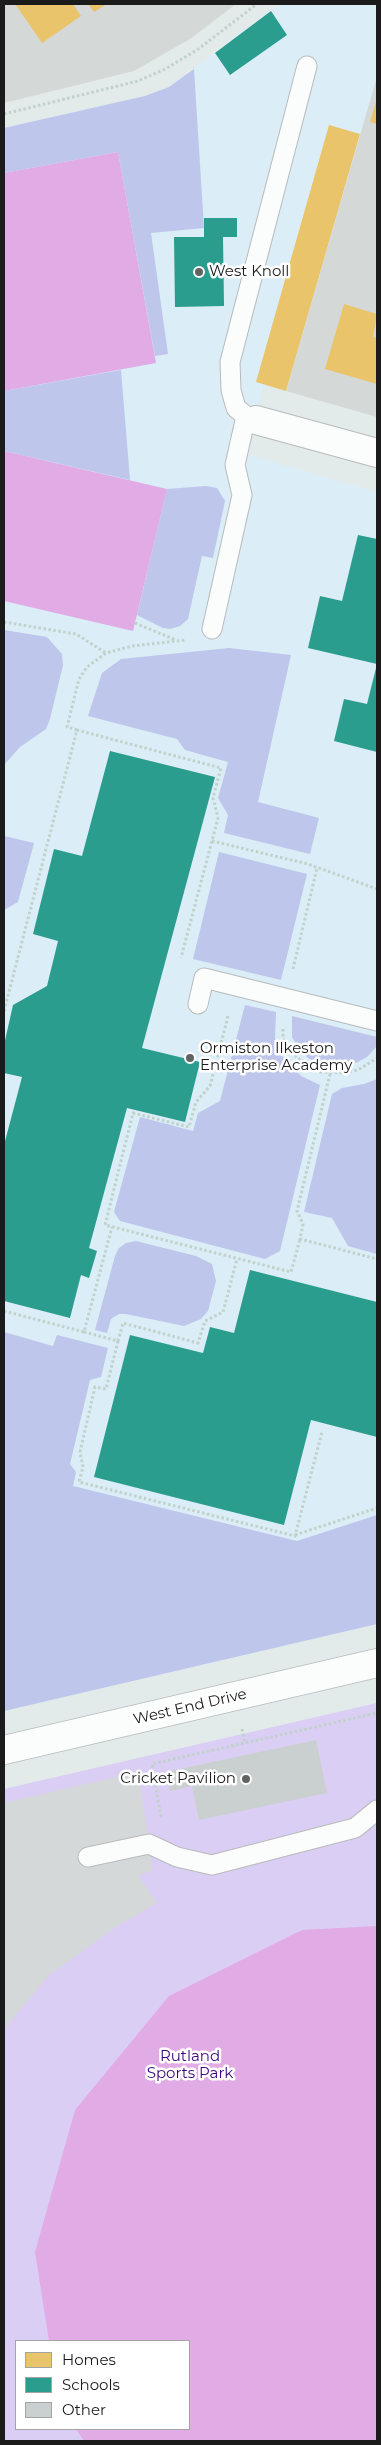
<!DOCTYPE html>
<style>
body{margin:0}
#map{position:relative;width:381px;height:2445px;overflow:hidden;background:#e2eaea;font-family:Montserrat,sans-serif}
canvas{display:block}
.frame{position:absolute;inset:0;border:5px solid #1b1b1b;pointer-events:none}
.legend{position:absolute;left:15px;top:2340px;width:175px;height:90px;box-sizing:border-box;background:#fff;border:1px solid #a4a4a4;margin:0;padding:6px 9px;list-style:none;font-size:15px;color:#1b1b1b}
.legend li{display:flex;align-items:center;gap:10px;height:25px}
.legend b{width:25px;border:1px solid #a4a4a4}
</style>
<div id="map">
<canvas width="381" height="2445"></canvas>
<div class="frame"></div>
<ul class="legend">
<li><b style="height:14px;background:#e9c46a"></b>Homes</li>
<li><b style="height:14px;background:#2a9d8f"></b>Schools</li>
<li><b style="height:14px;background:#cad0cf"></b>Other</li>
</ul>
</div>
<script>
const ctx = document.querySelector('canvas').getContext('2d');
ctx.lineJoin = 'round';
function fillPath(path, color) { ctx.fillStyle = color; ctx.fill(path, 'evenodd'); }
const toPath = rows => new Path2D(rows.map(r => 'M' + r).join(''));
function stroke(path, color, width, dash) { ctx.strokeStyle = color; ctx.lineWidth = width; ctx.lineCap = dash ? 'butt' : 'round'; ctx.setLineDash(dash || []); ctx.stroke(path); }
function drawText(font, color, halo, rows, align = 'center') {
  ctx.font = font + ' Montserrat,sans-serif'; ctx.lineWidth = 5; ctx.setLineDash([]); ctx.textBaseline = 'middle'; ctx.strokeStyle = halo; ctx.fillStyle = color; for (const [text, x, y, turn = 0] of rows) {
    ctx.save(); ctx.translate(x, y); ctx.rotate((+turn || 0) * Math.PI / 180); ctx.textAlign = isNaN(turn) ? turn : align; if (halo) ctx.strokeText(text, 0, 0); ctx.fillText(text, 0, 0); ctx.restore();
  }
}
const residential = toPath([
 [4,4,236,4,190,39,134,71,4,103],
 [377,76,377,417,286,391]
]);
const education = toPath([
 [280,4,377,4,377,76,286,391,264,385,249,455,377,492,377,1624,4,1711,4,128,145,96,169,87]
]);
const grass = toPath([
 [194,69,204,228,151,233,168,354,155,356,118,152,4,173,4,128,145,96,169,87],
 [121,370,130,480,4,451,4,391],
 [206,486,217,488,225,501,213,558,202,556,188,619,180,626,170,629,163,628,137,615,167,489],
 [4,630,47,637,62,654,63,665,50,719,46,729,20,747,4,765],
 [229,648,291,655,258,802,319,818,310,854,224,833,228,815,218,798,228,762,185,750,177,739,88,716,102,673,121,659],
 [4,836,34,843,18,902,4,910],
 [219,852,307,874,281,980,193,959],
 [245,1005,276,1012,275,1038,281,1055,301,1076,320,1085,280,1251,265,1259,120,1221,114,1212,140,1117,193,1131,198,1113,220,1101],
 [292,1016,377,1037,377,1046,367,1057,356,1063,344,1066,318,1063,308,1058,299,1049,292,1037],
 [377,1079,377,1254,348,1246,332,1218,304,1212,332,1094,342,1088,364,1084],
 [136,1241,196,1256,212,1264,216,1281,208,1311,201,1319,184,1326,126,1314,119,1314,111,1319,107,1333,95,1330,115,1256,119,1248,126,1243],
 [4,1332,53,1346,57,1335,108,1348,101,1377,90,1380,70,1464,76,1472,73,1486,297,1541,377,1515,377,1624,4,1711]
]);
const park = toPath([
 [377,1703,377,2441,4,2441,4,1789],
 [16,2341,189,2341,189,2429,16,2429]
]);
const pitch = toPath([
 [118,152,156,363,4,391,4,173],
 [4,451,167,489,133,631,4,601],
 [377,1926,377,2441,84,2441,76,2429,189,2429,189,2341,49,2341,35,2252,75,2110,169,1996,302,1930]
]);
const parking = toPath([
 [138,1772,153,1870,138,1876,157,1903,116,1927,49,1975,4,2029,4,1803]
]);
const homes = toPath([
 [15,4,73,4,81,16,42,43],
 [88,4,107,4,94,12],
 [377,98,377,124,370,122],
 [329,125,360,134,286,391,256,382],
 [344,304,377,314,373,337,377,338,377,384,325,369]
]);
const schools = toPath([
 [271,11,287,35,230,75,215,53],
 [204,218,237,218,237,237,223,237,224,306,175,307,174,237,204,237],
 [358,535,377,539,377,752,334,741,344,699,367,704,377,664,308,648,320,596,342,601],
 [110,751,215,777,142,1048,200,1062,185,1122,127,1108,89,1248,97,1251,89,1278,81,1275,70,1318,4,1301,4,1145,22,1077,4,1073,4,1045,13,1005,47,986,58,941,33,934,54,849,82,856],
 [250,1270,377,1302,377,1437,311,1420,284,1525,94,1477,130,1335,203,1353,210,1327,234,1333]
]);
const building = toPath([
 [316,1740,327,1793,199,1820,192,1786,170,1791,166,1772]
]);
const path = toPath([
 [4,114,138,81,165,69,197,50,257,4],
 [4,622,76,634,106,653],
 [135,623,176,640],
 [77,730,67,727,79,679,87,667,106,653,132,646,186,640],
 [212,841,308,864,377,889],
 [293,969,317,868],
 [4,1011,77,730,221,768,213,798,218,818,181,958],
 [228,1016,210,1086,196,1102,189,1127,133,1113,105,1225,291,1272,300,1239],
 [283,1029,283,1038,290,1050,301,1061,320,1072,344,1073,358,1070,377,1058],
 [330,1074,297,1211,303,1224,300,1239,377,1259],
 [4,1311,84,1332,112,1227],
 [84,1332,118,1341,123,1323,198,1343,205,1321,223,1312,237,1259],
 [118,1341,106,1389,95,1387,80,1452,83,1467,79,1482,295,1536,322,1432],
 [295,1535,377,1508],
 [242,1729,245,1743],
 [161,1817,152,1764,377,1713]
]);
const service = toPath([
 [256,420,246,416,236,408,231,390,230,362,307,66],
 [212,629,242,495,235,465,246,416],
 [198,1004,204,978,377,1021],
 [88,1857,149,1844,177,1857,212,1865,355,1828,377,1810]
]);
const minor = toPath([
 [256,420,377,453],
 [4,1750,377,1663]
]);
const markers = [
 [199,272,5,"#616363"],
 [190,1058,5,"#616363"],
 [246,1779,5,"#616363"]
];
const poiNames = [
 ["West Knoll",209,272],
 ["Ormiston Ilkeston",200,1049],
 ["Enterprise Academy",200,1066],
 ["Cricket Pavilion",236,1779,"right"]
];
const streetNames = [
 ["West End Drive",190,1707,-13]
];
const parkNames = [
 ["Rutland",190,2057],
 ["Sports Park",190,2074]
];
fillPath(residential, '#d4d9d8');
fillPath(education, '#dbedf6');
fillPath(grass, '#bec6eb');
fillPath(park, '#dbcef4');
fillPath(pitch, '#e1abe6');
fillPath(parking, '#d5d8d8');
fillPath(homes, '#e9c46a');
fillPath(schools, '#2a9d8f');
fillPath(building, '#cad0cf');
stroke(service, '#b8bbbb', 21);
stroke(minor, '#b8bbbb', 30);
stroke(path, '#c0d2c9', 3, [2.5, 2.5]);
stroke(service, '#fbfcfc', 19);
stroke(minor, '#fbfcfc', 28);
for (const [x, y, r, color] of markers) { const dot = new Path2D(); dot.arc(x, y, r, 0, 2 * Math.PI); ctx.fillStyle = color; ctx.fill(dot); stroke(dot, '#fff', 2); }
drawText('15px', '#1b1b1b', '#fff', poiNames, 'left');
drawText('15px', '#1b1b1b', '#fff', streetNames);
drawText('15px', '#3b057d', '#fff', parkNames);
</script>
